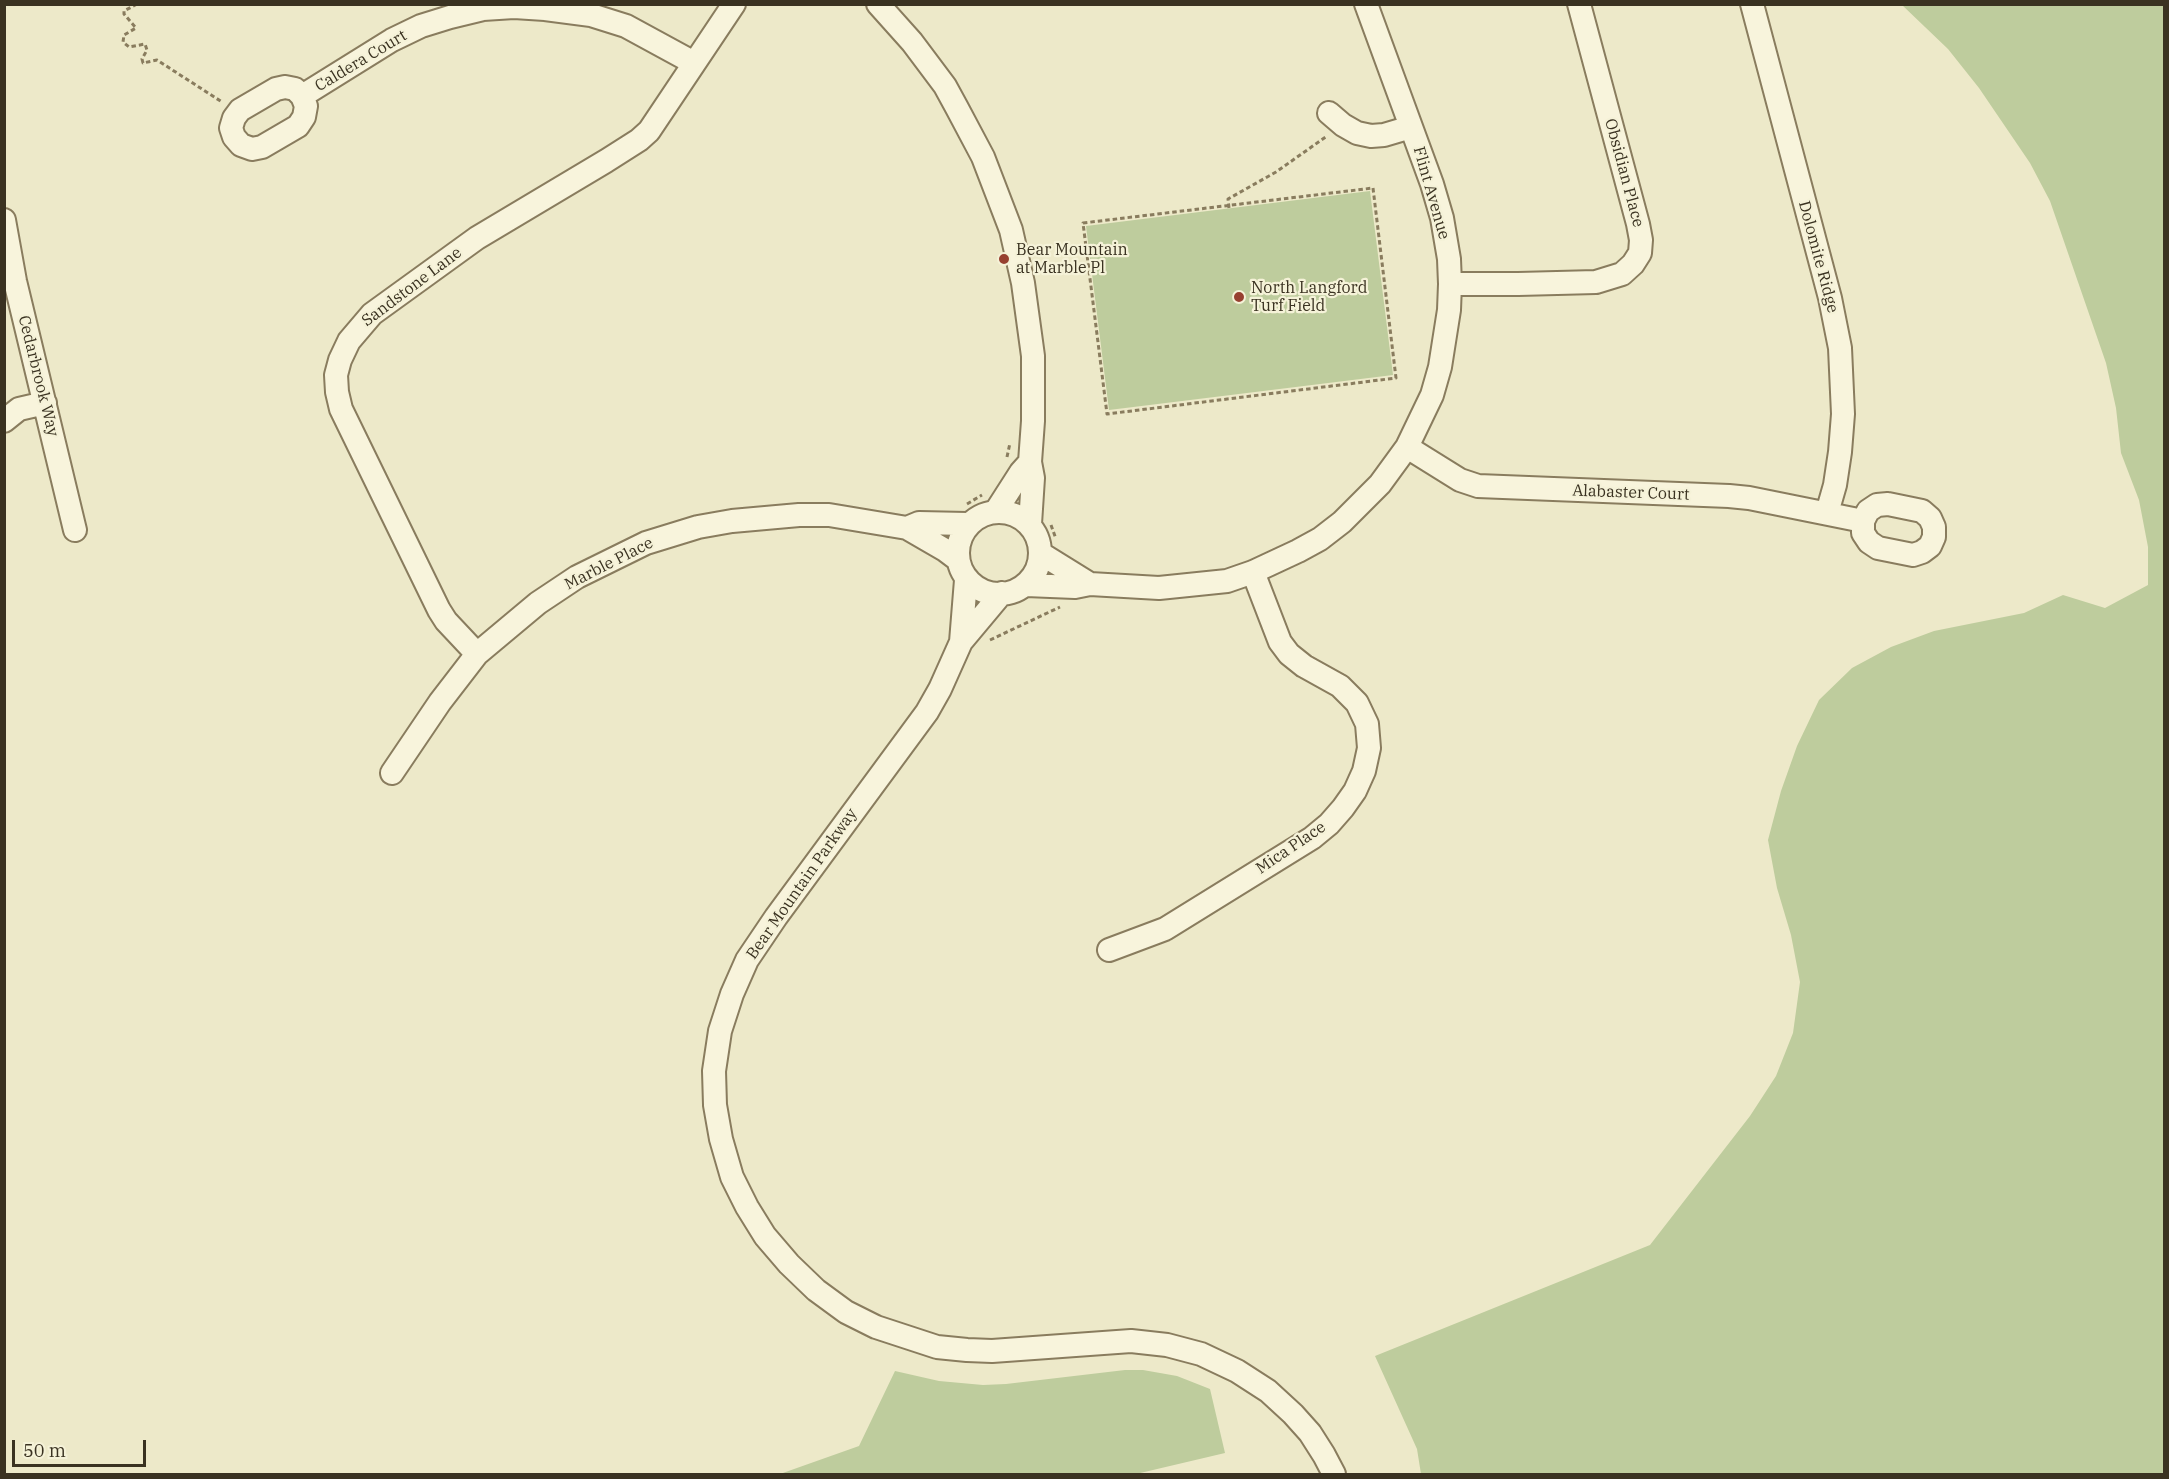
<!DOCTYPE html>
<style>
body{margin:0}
#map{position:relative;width:2169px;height:1479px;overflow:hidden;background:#ede9c9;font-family:"IBM Plex Serif",serif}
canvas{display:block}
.frame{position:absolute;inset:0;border:6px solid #3a3221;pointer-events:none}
.scale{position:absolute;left:12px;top:1440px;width:134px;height:27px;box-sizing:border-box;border:3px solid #3a3221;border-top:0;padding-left:8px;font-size:18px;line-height:21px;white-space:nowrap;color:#3a3221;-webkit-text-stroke:4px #f5f2d8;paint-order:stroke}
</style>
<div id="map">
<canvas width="2169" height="1479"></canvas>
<div class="frame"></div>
<div class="scale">50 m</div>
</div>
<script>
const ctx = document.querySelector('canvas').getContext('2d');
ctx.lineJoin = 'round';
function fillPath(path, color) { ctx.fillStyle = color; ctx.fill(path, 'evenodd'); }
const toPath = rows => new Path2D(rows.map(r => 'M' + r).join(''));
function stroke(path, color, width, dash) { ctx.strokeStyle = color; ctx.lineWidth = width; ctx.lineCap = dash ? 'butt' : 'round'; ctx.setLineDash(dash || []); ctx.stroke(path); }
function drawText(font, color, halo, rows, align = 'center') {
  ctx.font = font + ' "IBM Plex Serif",serif'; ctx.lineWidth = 4.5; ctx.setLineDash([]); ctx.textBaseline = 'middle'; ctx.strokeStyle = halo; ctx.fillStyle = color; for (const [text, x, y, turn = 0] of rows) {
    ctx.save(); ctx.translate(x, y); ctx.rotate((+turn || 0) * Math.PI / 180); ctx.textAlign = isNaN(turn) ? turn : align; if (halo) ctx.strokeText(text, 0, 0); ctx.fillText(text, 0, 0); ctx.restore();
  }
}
const green = toPath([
 [1902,5,2164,5,2164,1474,1421,1474,1417,1449,1375,1356,1650,1245,1750,1116,1776,1076,1793,1033,1800,982,1791,935,1777,888,1768,840,1781,791,1797,746,1819,700,1852,668,1891,647,1934,631,2024,613,2063,595,2105,608,2148,585,2148,547,2139,500,2121,453,2116,408,2106,363,2050,201,2030,163,1979,88,1948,49],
 [1370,191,1393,375,1109,410,1086,226],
 [1125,1370,1143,1370,1177,1376,1210,1389,1225,1453,1136,1474,780,1474,859,1446,895,1371,939,1381,983,1385,1006,1384]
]);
const path = toPath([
 [137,4,124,11,124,14,136,28,124,35,123,42,129,47,145,44,147,50,142,59,143,63,157,60,222,102],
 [1373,188,1396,378,1107,414,1083,223,1373,188],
 [1229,208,1228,199,1276,172,1327,136],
 [1007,457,1010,443],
 [967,504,982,495],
 [1051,525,1056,539],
 [990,640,1060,607]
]);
const minor = toPath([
 [878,4,912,42,945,86,957,108,983,157,1011,230,1023,283,1033,356,1033,421,1030,462,1033,478,1030,524],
 [1752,4,1830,298,1840,348,1843,414,1840,452,1835,485,1827,513],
 [285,87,295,89,302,96,306,106,304,117,298,126,262,147,252,149,241,145,234,137,231,128,234,118,240,110,276,89,285,87],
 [302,96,392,40,421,26,450,17,483,9,514,7,545,9,591,15,626,26,694,63],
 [1329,113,1343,125,1357,133,1371,136,1384,135,1411,127],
 [4,220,15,281,75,530],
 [1450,284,1518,284,1596,282,1622,274,1633,264,1640,253,1641,240,1638,224,1579,4],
 [4,421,19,409,45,403],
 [1407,447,1460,480,1478,486,1729,496,1749,498,1863,521],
 [1888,504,1922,511,1930,518,1934,527,1934,537,1930,546,1922,552,1913,555,1878,548,1869,542,1863,533,1863,521,1868,511,1877,505,1888,504],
 [996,511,1021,472,1030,462],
 '958 553a41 41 0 1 1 82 0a41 41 0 1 1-82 0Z',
 [907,528,919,523,967,524],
 [1040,553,1090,584],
 [1026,585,1075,587,1090,584,1159,588,1227,581,1253,572,1298,551,1320,539,1342,522,1380,484,1407,447,1432,395,1440,367,1449,310,1450,284,1449,259,1442,218,1432,184,1366,4],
 [1002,593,961,642,940,689,927,712,776,917,747,960,732,994,720,1031,714,1071,715,1105,721,1139,732,1177,747,1207,765,1236,789,1264,816,1290,846,1312,876,1327,937,1347,967,1350,992,1351,1131,1341,1167,1345,1201,1354,1237,1371,1268,1391,1293,1414,1310,1433,1324,1455,1334,1474],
 [961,642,966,580],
 [477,654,446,621,439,610,341,409,337,392,336,375,340,360,349,341,372,314,477,238,606,161,639,140,649,131,734,4],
 [392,773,440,702,477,654,538,603,577,577,646,543,698,527,732,521,799,515,829,515,907,528,945,550,957,559],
 [1109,950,1165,929,1312,838,1329,824,1343,808,1355,791,1364,771,1369,748,1367,724,1357,703,1340,686,1304,666,1289,654,1280,642,1253,572]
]);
const markers = [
 [1004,259,6,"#974030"],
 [1239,297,6,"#974030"]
];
const streetNames = [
 ["Caldera Court",361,61,-31],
 ["Obsidian Place",1624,173,75],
 ["Flint Avenue",1431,193,74],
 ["Dolomite Ridge",1818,257,75],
 ["Sandstone Lane",412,287,-37],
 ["Cedarbrook Way",38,376,76],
 ["Alabaster Court",1631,493,2],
 ["Marble Place",609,564,-27],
 ["Mica Place",1291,848,-34],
 ["Bear Mountain Parkway",802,884,-55]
];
const poiNames = [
 ["Bear Mountain",1016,250],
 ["at Marble Pl",1016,268],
 ["North Langford",1251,288],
 ["Turf Field",1251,306]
];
fillPath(green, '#becc9d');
stroke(minor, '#897c5e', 26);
stroke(path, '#897c5e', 3, [4.5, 3]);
stroke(minor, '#f8f4dc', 22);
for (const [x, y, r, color] of markers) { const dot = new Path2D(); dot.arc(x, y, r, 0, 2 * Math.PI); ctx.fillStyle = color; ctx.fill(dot); stroke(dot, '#f5f2d8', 2); }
drawText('16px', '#3a3221', '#f5f2d8', streetNames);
drawText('16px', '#3a3221', '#f5f2d8', poiNames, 'left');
</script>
